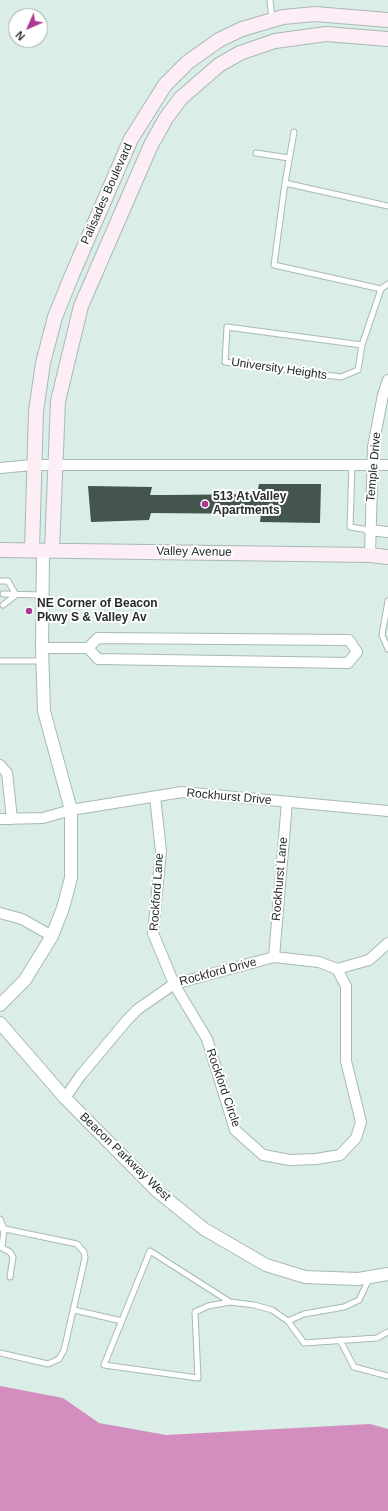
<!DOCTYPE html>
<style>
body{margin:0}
#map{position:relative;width:388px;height:1511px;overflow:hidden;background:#daede6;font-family:Helvetica,sans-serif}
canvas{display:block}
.north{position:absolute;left:8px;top:8px;width:40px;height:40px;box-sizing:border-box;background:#fff;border:1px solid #a8abaa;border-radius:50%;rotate:225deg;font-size:11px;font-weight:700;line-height:16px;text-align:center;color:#262d2a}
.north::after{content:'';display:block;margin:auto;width:14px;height:18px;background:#ac3891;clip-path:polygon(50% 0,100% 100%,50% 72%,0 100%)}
</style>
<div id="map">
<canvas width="388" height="1511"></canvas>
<div class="north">N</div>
</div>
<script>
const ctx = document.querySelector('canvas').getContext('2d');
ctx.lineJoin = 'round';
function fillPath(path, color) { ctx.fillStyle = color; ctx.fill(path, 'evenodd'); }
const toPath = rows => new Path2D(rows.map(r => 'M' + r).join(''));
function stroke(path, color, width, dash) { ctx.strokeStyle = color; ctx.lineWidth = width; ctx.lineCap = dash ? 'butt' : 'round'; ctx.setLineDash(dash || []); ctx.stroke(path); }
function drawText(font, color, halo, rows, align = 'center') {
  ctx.font = font + ' Helvetica,sans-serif'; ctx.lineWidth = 4; ctx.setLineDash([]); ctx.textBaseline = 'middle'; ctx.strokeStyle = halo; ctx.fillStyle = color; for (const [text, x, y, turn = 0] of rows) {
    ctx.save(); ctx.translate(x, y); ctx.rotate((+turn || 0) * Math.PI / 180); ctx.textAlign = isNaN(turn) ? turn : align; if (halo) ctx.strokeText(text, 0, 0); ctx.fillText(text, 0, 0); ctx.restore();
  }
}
const forest = toPath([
 [0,1386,63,1398,99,1423,166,1435,370,1424,388,1429,388,1511,0,1511]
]);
const building = toPath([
 [259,484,321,484,320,523,260,522,261,514,151,513,149,520,91,522,88,486,152,487,150,495,169,495,257,494]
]);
const service = toPath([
 [270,0,272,19],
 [256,153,289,158],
 [285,183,294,132],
 [381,289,388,284],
 [362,345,227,327,225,362,341,377,358,370,362,345,381,289,274,265,285,183,388,206],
 [352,464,350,527,369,530],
 [0,581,8,581,16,595],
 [3,594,43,595],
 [388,601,382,635,388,649],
 [3,605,16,595],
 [0,661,42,661],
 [0,1219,4,1229,2,1248,10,1252,13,1257,10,1277],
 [0,1228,77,1244,84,1252,85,1258,64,1350,59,1359,48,1364,0,1353],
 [370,1277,359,1300,344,1307,304,1314,288,1321,304,1343,377,1338,388,1332],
 [230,1302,208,1306,195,1312,198,1378,104,1365,150,1251,230,1302,254,1305,272,1310,288,1321],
 [74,1310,122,1321],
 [340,1340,354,1367,388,1376]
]);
const minor = toPath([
 [0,468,33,465,388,465],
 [369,530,388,532],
 [370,555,373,447,383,395,388,380],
 [98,638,349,640,357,652,348,663,98,659,88,648,98,638],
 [42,648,88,648],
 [0,765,7,773,12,819],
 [155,797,161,851,153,933,174,984,207,1039,235,1130,263,1155,290,1160,316,1159,340,1155,356,1138,361,1122,346,1061,346,986,337,969],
 [0,819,43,818,71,810,182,792,388,811],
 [0,913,22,919,52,936],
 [274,957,287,802],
 [65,1098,81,1075,128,1019,138,1009,174,984,274,957,319,962,337,969,369,960,388,943]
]);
const tertiary = toPath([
 [0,1005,25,980,52,936,63,908,71,878,71,810,44,711,42,648,43,550],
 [0,1023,65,1098,156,1190,204,1229,266,1265,305,1277,358,1279,388,1274]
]);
const secondary = toPath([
 [0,550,370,555,388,557],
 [32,550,36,411,43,363,55,317,72,275,131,139,165,85,188,62,219,40,242,29,283,17,315,14,388,20],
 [52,550,58,401,81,306,151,145,166,118,181,98,219,65,240,53,275,41,326,34,388,39]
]);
const markers = [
 [205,504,4,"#ac3891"],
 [29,611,4,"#ac3891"]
];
const streetNames = [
 ["Palisades Boulevard",107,194,-66],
 ["University Heights",279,369,8],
 ["Temple Drive",374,467,-85],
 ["Valley Avenue",194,552,1],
 ["Rockhurst Drive",229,797,5],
 ["Rockhurst Lane",280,879,-85],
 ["Rockford Lane",157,892,-86],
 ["Rockford Drive",218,972,-15],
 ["Rockford Circle",223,1088,71],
 ["Beacon Parkway West",125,1157,44]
];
const poiNames = [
 ["513 At Valley",213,497],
 ["Apartments",213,511],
 ["NE Corner of Beacon",37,604],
 ["Pkwy S & Valley Av",37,618]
];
fillPath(forest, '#d38dbe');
fillPath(building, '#44544e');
stroke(service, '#a8bab3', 7);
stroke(minor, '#a8bab3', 12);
stroke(tertiary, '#a8bab3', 14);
stroke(secondary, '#a8bab3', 16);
stroke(service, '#fff', 5);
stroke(minor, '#fff', 10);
stroke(tertiary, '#fff', 12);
stroke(secondary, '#fcedf7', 14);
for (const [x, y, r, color] of markers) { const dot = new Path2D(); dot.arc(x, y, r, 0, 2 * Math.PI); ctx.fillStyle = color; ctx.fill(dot); stroke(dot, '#fff', 1.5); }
drawText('12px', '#262d2a', '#fff', streetNames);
drawText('bold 12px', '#262d2a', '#fff', poiNames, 'left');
</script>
